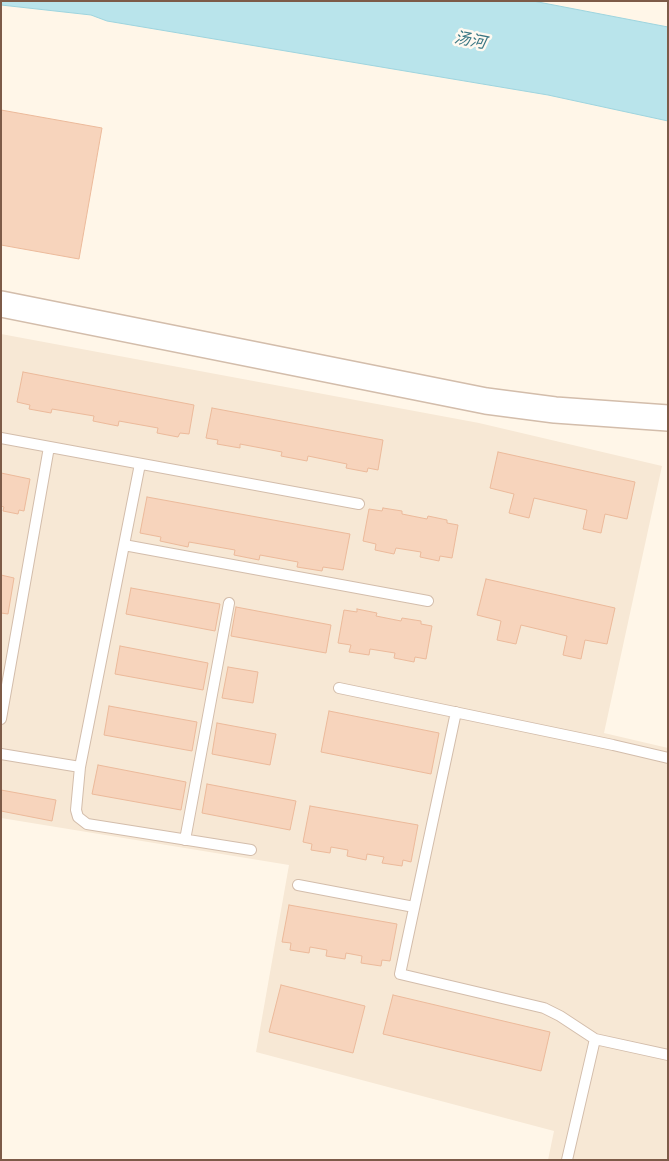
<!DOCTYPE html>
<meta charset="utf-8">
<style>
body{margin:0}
#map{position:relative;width:669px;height:1161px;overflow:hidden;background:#fff6e8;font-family:Helvetica,sans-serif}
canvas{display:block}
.frame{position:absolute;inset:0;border:2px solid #7d5b48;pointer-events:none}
</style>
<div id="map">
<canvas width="669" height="1161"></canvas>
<div class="frame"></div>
</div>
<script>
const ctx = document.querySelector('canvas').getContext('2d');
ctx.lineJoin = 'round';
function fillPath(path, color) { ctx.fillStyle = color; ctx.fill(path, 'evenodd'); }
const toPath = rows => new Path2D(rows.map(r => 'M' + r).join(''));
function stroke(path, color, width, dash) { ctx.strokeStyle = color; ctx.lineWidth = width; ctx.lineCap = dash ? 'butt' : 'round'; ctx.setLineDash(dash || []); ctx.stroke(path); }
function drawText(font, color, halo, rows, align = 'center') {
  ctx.font = font + ' Helvetica,"Noto Sans SC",sans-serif'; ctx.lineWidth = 5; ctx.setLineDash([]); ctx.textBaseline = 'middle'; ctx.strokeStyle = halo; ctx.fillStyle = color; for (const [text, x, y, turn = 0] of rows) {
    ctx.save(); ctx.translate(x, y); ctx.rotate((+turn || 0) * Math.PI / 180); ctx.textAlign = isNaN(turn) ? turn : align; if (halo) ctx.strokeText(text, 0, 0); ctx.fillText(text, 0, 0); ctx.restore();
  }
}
const residential = toPath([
 [1,334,479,423,662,466,604,733,668,748,668,1160,548,1160,554,1131,256,1052,289,865,1,818]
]);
const water = toPath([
 [1,1,533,1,668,27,668,121,548,95,107,21,91,15,1,5,1,1]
]);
const building = toPath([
 [1,110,102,128,79,259,1,245,1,110],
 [23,372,194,405,189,434,180,433,178,437,157,433,158,428,119,421,118,426,93,421,94,416,52,409,51,413,29,409,30,405,17,402,23,372],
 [212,408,383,440,378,470,368,468,367,472,346,468,347,464,308,456,307,461,281,456,282,452,240,444,240,448,217,444,218,440,206,438,212,408],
 [498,452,635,482,627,519,605,514,601,533,583,529,587,510,534,498,529,518,509,513,514,494,490,488,498,452],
 [1,473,30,479,24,511,19,510,18,514,3,511,4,507,1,506,1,473],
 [147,497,350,534,343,570,323,567,322,571,297,567,298,562,260,555,259,560,234,555,235,550,189,542,188,547,160,541,161,537,140,533,147,497],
 [383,508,402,511,402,514,427,519,428,516,447,520,447,523,458,525,452,558,440,556,439,561,420,557,421,552,396,548,394,554,375,550,376,544,363,541,369,509,382,511,383,508],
 [1,575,14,578,8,614,1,613,1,575],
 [486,579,615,608,607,644,585,640,581,659,563,655,567,636,521,625,516,644,497,640,501,621,477,615,486,579],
 [131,588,220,604,215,631,126,614,131,588],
 [236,607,331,625,326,653,231,636,236,607],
 [357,609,377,613,376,616,401,621,402,618,421,621,421,624,432,626,426,659,415,657,414,662,394,658,395,653,370,649,369,655,349,652,351,645,338,643,344,610,357,612,357,609],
 [120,646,208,663,203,690,115,674,120,646],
 [228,667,258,672,253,703,222,698,228,667],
 [109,706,197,722,192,751,104,735,109,706],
 [329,711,439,733,431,774,321,752,329,711],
 [217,723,276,734,270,765,212,754,217,723],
 [98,765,186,782,181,810,92,794,98,765],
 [207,784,296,801,290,830,202,813,207,784],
 [1,790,56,800,52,821,1,811,1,790],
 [310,806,418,825,411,862,403,860,402,866,382,863,384,857,367,854,366,860,347,856,348,850,331,847,330,853,311,850,312,844,303,842,310,806],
 [289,905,397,924,390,961,382,960,381,966,361,963,362,956,346,953,345,959,326,956,327,950,310,947,309,953,290,950,291,943,282,942,289,905],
 [281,985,365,1006,353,1053,269,1032,281,985],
 [393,995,550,1032,541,1071,383,1034,393,995]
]);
const service = toPath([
 [1,438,359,504],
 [124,545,428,601],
 [339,688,613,745,668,758],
 [456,712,400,974,544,1008,560,1016,595,1039],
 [1,719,49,447],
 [1,754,80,767,140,464],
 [80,767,76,810,78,817,87,824,251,850],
 [185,840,229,603],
 [298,885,414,907],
 [567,1160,595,1039,668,1055]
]);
const tertiary = toPath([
 [1,304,486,401,555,410,668,418]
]);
const waterNames = [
 ["汤河",470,41,11]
];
fillPath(residential, '#f7e8d5');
fillPath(water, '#b9e4eb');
stroke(water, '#9ed4de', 1);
fillPath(building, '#f7d4bc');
stroke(building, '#ecba9b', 1);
stroke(service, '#d3bdab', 12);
stroke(tertiary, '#d3bdab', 28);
stroke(service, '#fff', 10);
stroke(tertiary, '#fff', 25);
drawText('italic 16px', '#397683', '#fff9f0', waterNames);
</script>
